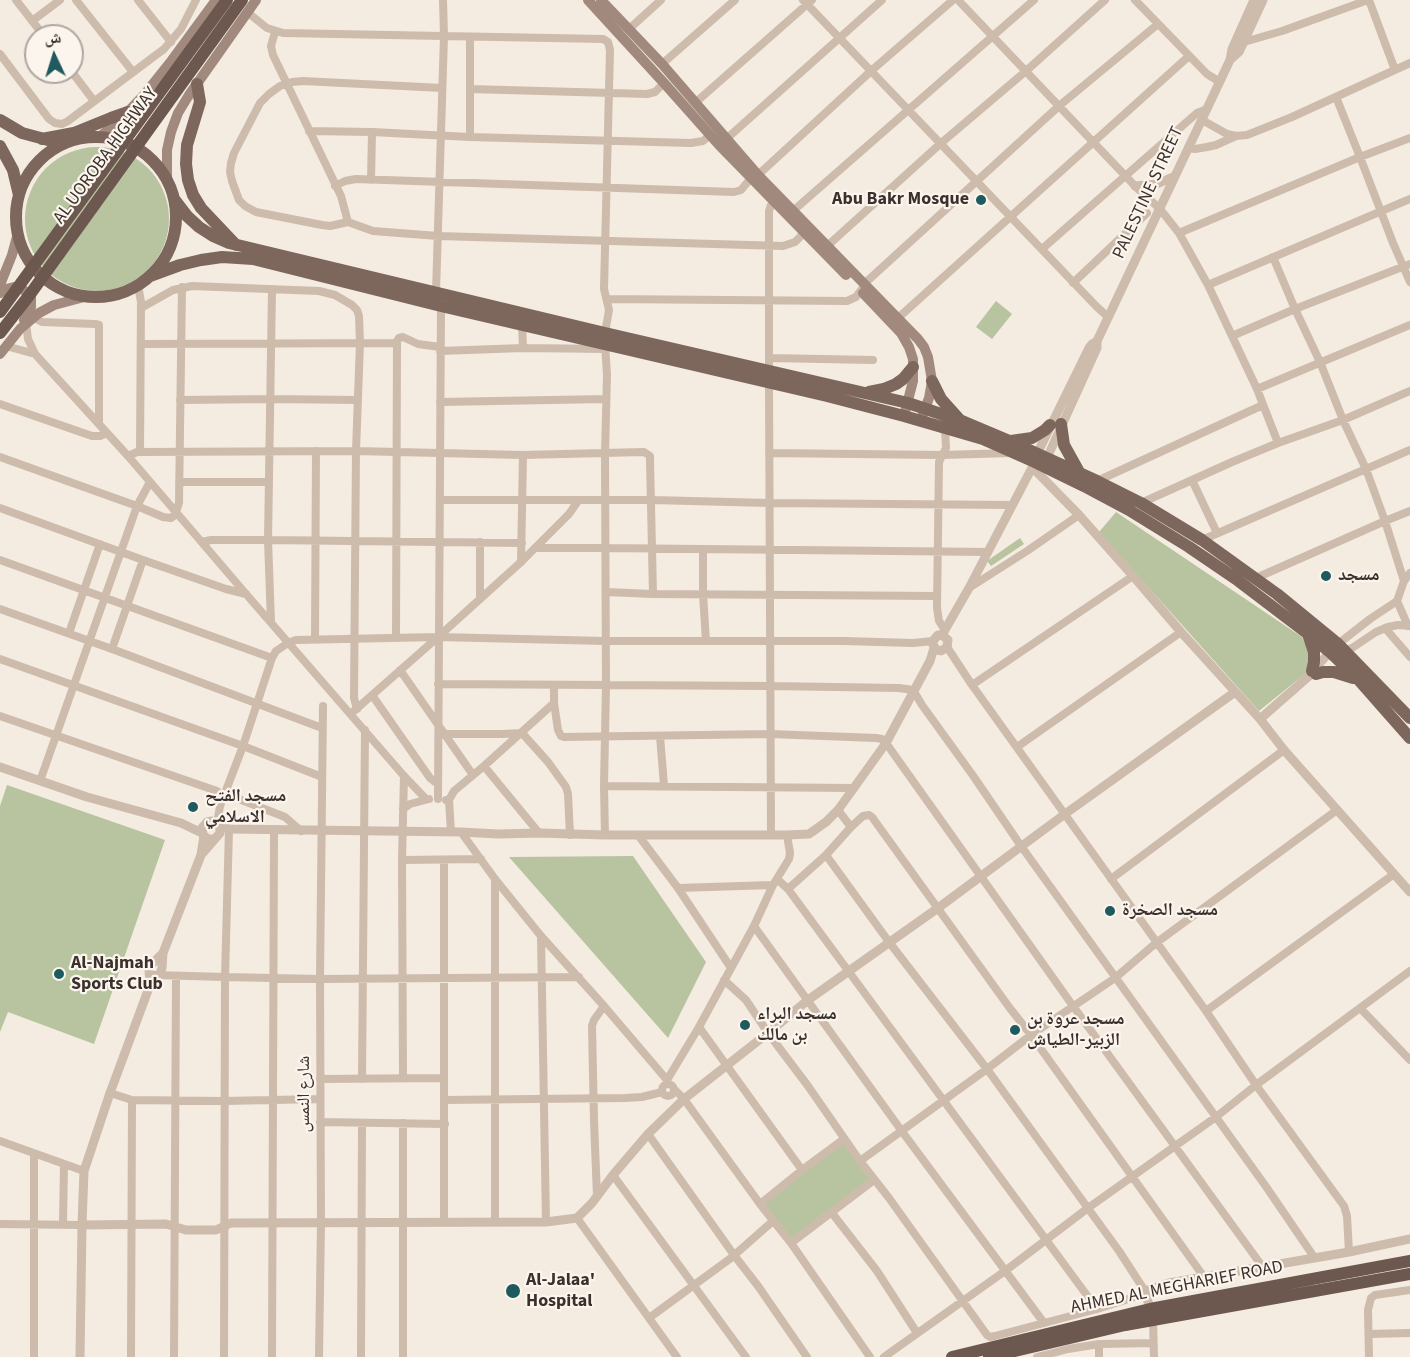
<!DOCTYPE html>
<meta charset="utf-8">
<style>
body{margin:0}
#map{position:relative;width:1410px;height:1357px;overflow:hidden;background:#f4ebe1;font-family:"Source Sans 3","Noto Naskh Arabic",sans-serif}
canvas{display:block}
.north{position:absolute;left:24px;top:24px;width:60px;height:60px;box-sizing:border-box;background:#fbf5ee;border:2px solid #aea6a0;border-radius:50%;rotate:356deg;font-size:16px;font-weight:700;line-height:24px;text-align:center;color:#3b302b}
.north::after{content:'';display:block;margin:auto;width:21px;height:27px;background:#1f5a5e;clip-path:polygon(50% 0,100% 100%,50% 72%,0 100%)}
</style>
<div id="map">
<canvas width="1410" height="1357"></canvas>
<div class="north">ش</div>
</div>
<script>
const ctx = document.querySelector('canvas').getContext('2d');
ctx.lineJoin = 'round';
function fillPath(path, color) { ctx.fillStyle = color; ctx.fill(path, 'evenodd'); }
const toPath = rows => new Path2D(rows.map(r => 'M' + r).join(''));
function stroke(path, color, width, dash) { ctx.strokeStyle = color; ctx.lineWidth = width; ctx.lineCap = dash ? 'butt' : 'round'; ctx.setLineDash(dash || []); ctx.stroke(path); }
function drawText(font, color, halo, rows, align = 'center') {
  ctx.font = font + ' "Source Sans 3","Noto Naskh Arabic",sans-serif'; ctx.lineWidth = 4.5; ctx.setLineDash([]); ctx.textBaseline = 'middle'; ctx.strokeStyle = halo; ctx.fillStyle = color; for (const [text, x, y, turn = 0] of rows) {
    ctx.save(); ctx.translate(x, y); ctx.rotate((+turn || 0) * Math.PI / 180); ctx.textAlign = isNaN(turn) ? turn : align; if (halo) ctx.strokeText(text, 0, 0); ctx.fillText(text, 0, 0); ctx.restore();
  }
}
const green = toPath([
 '25 219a72 72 0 1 1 144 0a72 72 0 1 1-144 0Z',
 [996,301,1012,314,992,339,976,327],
 [1116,512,1302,637,1311,657,1306,673,1259,711,1099,532],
 [1020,538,1024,544,991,566,987,561],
 [7,785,165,840,94,1044,8,1012,0,1032,0,806],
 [633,856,706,962,668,1038,509,857],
 [844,1140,874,1180,791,1243,761,1204]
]);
const minor = toPath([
 [16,0,44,36],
 [76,0,133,72],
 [138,0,171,42],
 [803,0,1096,306,1108,317],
 [958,0,1135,186,1160,209,1179,233,1208,285,1257,389,1278,443],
 [1135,0,1207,74,1220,82],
 [1369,0,1395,70],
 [247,12,267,28,283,33,603,39,608,42,610,50,604,289,609,310,605,333],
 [32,21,60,0],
 [629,29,661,0],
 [275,32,271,46,273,55,341,196,348,222],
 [470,37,470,137],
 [1244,42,1282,31,1368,0],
 [0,54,49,119,55,123,62,124,68,121,164,49,181,29,196,0],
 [662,64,735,0],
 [72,72,94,101],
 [442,88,303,81,292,82,280,86,269,94,260,103,234,153,231,163,230,172,232,181,239,200,245,206,256,212,322,225,330,226,348,222,373,231,438,236,783,246,795,242,804,233],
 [470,89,647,94,655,92,664,83],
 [1336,97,1360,157,1393,243,1410,282],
 [695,103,812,0],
 [1202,120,1227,134,1236,136,1247,135,1292,117,1410,63],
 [309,131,372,132,470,137,691,143,703,141,710,135],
 [724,141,882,0],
 [1188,148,1195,149,1207,147,1216,145,1236,136],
 [758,175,871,71,953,0],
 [371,180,372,132],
 [335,186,345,181,356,179,734,192,741,190,751,178],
 [794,210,1034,0],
 [1179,233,1360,157,1410,138],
 [825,248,940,144,1026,71,1105,0],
 [1042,249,1197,113,1207,109],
 [1273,257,1295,309,1320,362,1343,420,1366,469,1385,521,1410,511],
 [1073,283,1147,213],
 [864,284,1059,106,1158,24],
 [138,285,141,302,140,452],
 [1208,285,1410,199],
 [436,292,444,36,443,0],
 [607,299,847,301,856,297,861,290],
 [141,308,173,290,192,286,319,291,335,295,352,305,357,310,359,316,360,343,356,451,354,698,357,709],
 [33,317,42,322,95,324,99,325,99,424],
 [898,318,1189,56],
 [26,323,28,339,35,354,128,456,246,594,404,776,426,799],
 [522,325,523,348],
 [1232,336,1295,309,1410,264],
 [141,344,397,343],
 [6,346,35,354],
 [440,351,523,348,606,349],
 [769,358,873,360],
 [769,372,769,211,771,205,774,202],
 [769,381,771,834],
 [1257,389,1410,325],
 [180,400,271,399,358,400],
 [440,402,606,399],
 [0,404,92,436,100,436,107,433],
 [769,453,942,455,1011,453],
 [128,456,137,452,356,451,523,455,644,452,650,456,650,460,653,594],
 [0,457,137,506,163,517,171,518,175,515,179,503,182,287],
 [1192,480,1217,533],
 [1097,481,1263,405],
 [179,482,269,482],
 [440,500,652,500,769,503,1012,505],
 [1141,503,1232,462,1278,443,1343,420,1410,391],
 [0,508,143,560,226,589,246,594],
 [1202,540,1410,450],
 [202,542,211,540,268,540,522,543],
 [535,548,606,548,988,552],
 [703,549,703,594,706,641],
 [0,560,272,658],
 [521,562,523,455],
 [1256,578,1385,521,1404,581],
 [969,588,1027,551,1079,515],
 [606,592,653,594,937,596],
 [480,599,480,542],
 [1397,601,1408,626],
 [0,609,112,649,322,728],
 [271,622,268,540,272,289],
 [1385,628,1410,657],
 [945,630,939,621,937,608,939,462,946,448,945,428],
 [69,633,100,544],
 [396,638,397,341,399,338,403,337,418,344,440,347],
 [315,639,316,451],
 [1338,644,1370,619,1397,601,1404,581,1410,573],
 [947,647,972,685,1206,1011,1256,1085,1344,1206,1347,1216,1349,1252],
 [112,649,143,560],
 [1345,651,1352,648,1376,632,1388,627,1398,625,1410,626],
 [0,659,243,746,322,777],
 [400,670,473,775],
 [438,684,770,686,899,688,913,690,922,705,974,777,1021,846,1267,1188,1314,1257],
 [554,685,554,703,558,730,561,736,564,737,770,734,876,738,882,739,886,743,1073,1006,1262,1266],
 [972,685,1133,576],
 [372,695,430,778,438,784],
 [354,711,438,637,521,562,569,514,578,501],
 [0,716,217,791],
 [439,734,503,734,522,733,548,762,566,787,568,794,570,835],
 [660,736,664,785],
 [1017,747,1181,632],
 [484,766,539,833],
 [40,781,137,506,150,482],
 [604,786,854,788],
 [226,794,285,817,301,831],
 [438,799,441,306],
 [446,800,449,800,451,832],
 [449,800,454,791,484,766,554,703],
 [403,809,410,804,429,799],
 [838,810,851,827],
 [217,824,220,806,243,746,272,658,276,651,288,643,296,640,438,637,605,641,844,641,913,643,933,641],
 [461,832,495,879,541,936,604,1006,667,1080,667,1083],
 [605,835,604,786,606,685,605,454,607,375,605,344],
 [638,835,678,888,731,968],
 [402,860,481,859],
 [444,860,444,1222],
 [777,879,788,889,1097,1309],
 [1111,879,1284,750],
 [678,888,773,885],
 [788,889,826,855,851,827,863,816,869,815,872,817,1009,1007,1031,1035,1204,1277],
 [754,926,901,1130,1044,1323],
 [541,936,546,1222],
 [154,975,225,977,320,979,579,977],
 [724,980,746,1000,768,1033,808,1086,860,1161,889,1198,987,1335,990,1337,995,1336,1097,1309,1138,1296,1145,1291,1119,1251,987,1069,889,942,826,855],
 [1360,1008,1410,1060],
 [1206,1011,1394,874],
 [699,1027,802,1170],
 [403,1078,402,860,404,776],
 [320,1079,444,1078],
 [362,1079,365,730],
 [667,1080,699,1027,754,926,773,885,789,859,790,853,787,835],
 '662 1090a6 6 0 1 1 12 0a6 6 0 1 1-12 0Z',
 [675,1090,684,1099,760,1204,791,1243,870,1357],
 [110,1093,132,1100,224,1101,320,1099],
 [445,1100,625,1098,642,1097,662,1092],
 [320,1122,445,1124],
 [648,1134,734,1255,758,1286,807,1357],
 [0,1141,84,1171],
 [860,1161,987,1069,1031,1035,1115,978,1156,943,1337,810],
 [613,1175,746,1357],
 [597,1196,594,1121,592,1026,594,1020,604,1006],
 [760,1204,802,1170,844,1139],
 [832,1213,877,1271,917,1333],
 [577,1218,677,1357],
 [495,1221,495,879],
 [0,1224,82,1225],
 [63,1224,64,1164],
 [791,1243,874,1180],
 [649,1318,731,1258,773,1221],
 [1153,1320,1154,1357],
 [1369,1334,1410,1333],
 [34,1357,34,1154],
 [131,1357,132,1100],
 [174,1357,176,976],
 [224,1357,225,977,229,829],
 [272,1357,274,831],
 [319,1357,321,1223,320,979,323,706],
 [361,1357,362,1123],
 [403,1357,403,1123],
 [884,1357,1005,1271,1088,1208,1216,1117,1256,1085,1410,971],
 [1037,1357,1068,1349,1099,1344,1153,1343],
 [1099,1357,1099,1344],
 [1369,1357,1368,1310,1371,1298,1375,1295,1410,1290]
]);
const tertiary = toPath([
 [1230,60,1239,52,1263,0],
 [1135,186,1157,184,1175,176],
 [1037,454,1089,348,1092,344,1097,341],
 [1047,458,1097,348,1097,341,1230,60,1232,49,1254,0],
 [1032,467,1079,515,1133,576,1181,632,1260,719,1284,750,1410,892],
 [942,635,948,640,947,647,941,651,937,650,933,645,933,641,938,635,942,635,969,588,1035,462],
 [1260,719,1309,676,1312,671,1334,648],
 [0,767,87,797,181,823,202,833],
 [219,825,229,829,461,832,498,834,539,833,605,835,787,835,809,834,826,822,838,810,886,743,930,661,934,648],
 [201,855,220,833,220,828,217,824,212,821,207,822,202,828,203,835,208,839,213,839],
 [150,985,159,976,162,968,163,953,201,855,204,836],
 [82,1225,166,1224,186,1230,216,1230,231,1223,546,1222,577,1218,592,1203,613,1175,648,1134,684,1099,768,1033,808,1000,938,908,1065,814,1235,692],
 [1150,1309,1145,1291,1169,1283,1349,1252,1410,1239],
 [80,1357,82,1225,84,1171,110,1093,150,985,149,969,151,965,163,953]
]);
const secondary = toPath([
 [588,0,664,83,719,145,846,275],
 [601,0,662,64,758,175,918,339,924,347,928,357,932,381,929,398,921,420],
 [98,138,121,119,144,95,172,60,216,0],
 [167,181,167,150,171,132,178,113,189,95,256,0],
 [0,285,12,255,18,233],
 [0,293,6,289,14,287,22,289,29,294,31,298,31,307,24,320],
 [863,293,901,333,909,347,913,359,913,381,904,416],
 [0,354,20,329,39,313,54,305,88,296]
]);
const primary = toPath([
 [197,84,200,102,187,145,186,164,188,180,193,195,201,208,236,245],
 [0,120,22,133,48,140],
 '16 217a80 80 0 1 1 160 0a80 80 0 1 1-160 0Z',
 [42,139,74,133,111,118,128,112],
 [0,146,13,170,19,195],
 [174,199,187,216,199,227,213,236,229,243,605,333,908,403,962,421,1007,440,1097,481,1141,503,1202,540,1277,594,1338,644,1410,718],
 [150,276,180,265,201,260,222,257,253,259,441,306,827,396,904,416,983,439,1035,462,1084,486,1129,510,1189,547,1236,579,1307,633,1330,652,1358,679,1410,738],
 [932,381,941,399,959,419],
 [869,392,884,389,896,384,903,379,913,367],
 [1061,424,1064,445,1079,472],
 [1011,441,1032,438,1045,430,1050,425],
 [1308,634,1314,652,1314,662,1312,671],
 [1316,674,1323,672,1334,672,1353,678]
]);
const trunk = toPath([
 [0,312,227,0],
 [0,333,31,293,242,0],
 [952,1357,1150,1309,1410,1261],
 [989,1357,1125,1325,1410,1274]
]);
const markers = [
 [981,200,6,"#1f5a5e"],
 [1326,576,6,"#1f5a5e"],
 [193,807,6,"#1f5a5e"],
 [1110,911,6,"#1f5a5e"],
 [59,974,6,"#1f5a5e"],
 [745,1025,6,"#1f5a5e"],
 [1015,1030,6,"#1f5a5e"],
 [513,1291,8,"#1f5a5e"]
];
const streetNames = [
 ["AL UOROBA HIGHWAY",106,156,-54],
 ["PALESTINE STREET",1149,193,-65],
 ["شارع النمس",305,1094,-90],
 ["AHMED AL MEGHARIEF ROAD",1177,1288,-11]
];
const poiNames = [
 ["Abu Bakr Mosque",969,200,"right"],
 ["مسجد",1338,576],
 ["مسجد الفتح",205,797],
 ["الاسلامي",205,818],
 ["مسجد الصخرة",1122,911],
 ["Al-Najmah",71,964],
 ["Sports Club",71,985],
 ["مسجد البراء",757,1015],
 ["بن مالك",757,1036],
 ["مسجد عروة بن",1027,1020],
 ["الزبير-الطياش",1027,1041],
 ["Al-Jalaa'",526,1281],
 ["Hospital",526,1302]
];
fillPath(green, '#b8c4a0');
stroke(minor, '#cdbbac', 8);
stroke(tertiary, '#cdbbac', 9);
stroke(secondary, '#a18a7d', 10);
stroke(primary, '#7d675c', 12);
stroke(trunk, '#6c584f', 12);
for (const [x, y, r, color] of markers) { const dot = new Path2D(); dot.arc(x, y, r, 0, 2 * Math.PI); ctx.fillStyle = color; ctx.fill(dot); stroke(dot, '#fbf5ee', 2); }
drawText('18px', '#3b302b', '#fbf5ee', streetNames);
drawText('bold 18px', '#3b302b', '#fbf5ee', poiNames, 'left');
</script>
